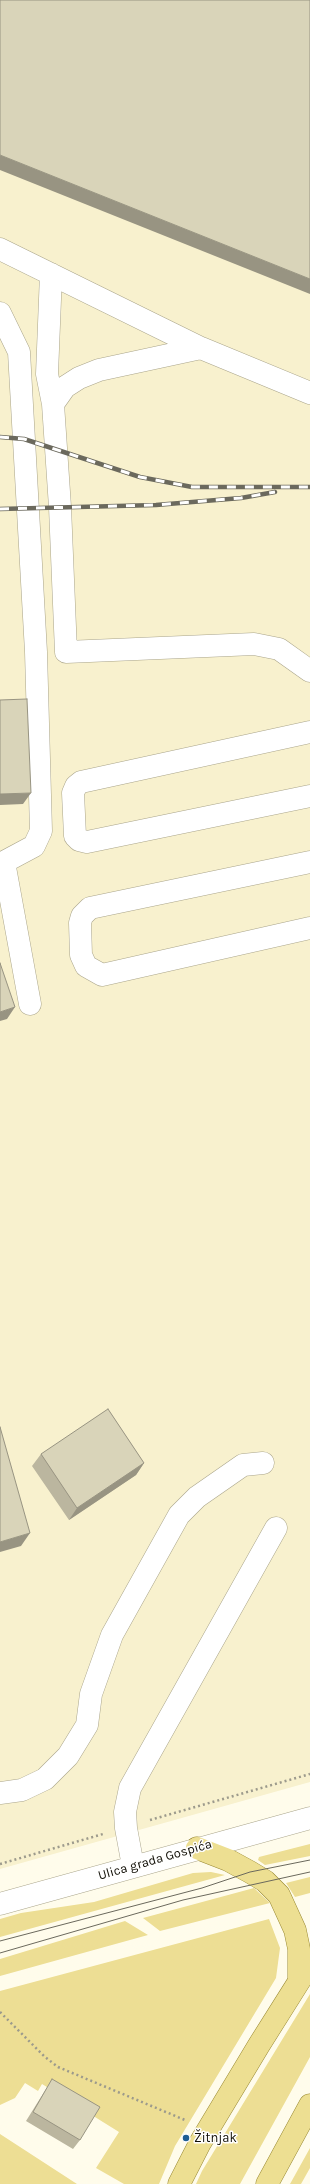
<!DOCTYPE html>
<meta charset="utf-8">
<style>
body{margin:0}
canvas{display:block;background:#fffceb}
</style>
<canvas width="310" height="2184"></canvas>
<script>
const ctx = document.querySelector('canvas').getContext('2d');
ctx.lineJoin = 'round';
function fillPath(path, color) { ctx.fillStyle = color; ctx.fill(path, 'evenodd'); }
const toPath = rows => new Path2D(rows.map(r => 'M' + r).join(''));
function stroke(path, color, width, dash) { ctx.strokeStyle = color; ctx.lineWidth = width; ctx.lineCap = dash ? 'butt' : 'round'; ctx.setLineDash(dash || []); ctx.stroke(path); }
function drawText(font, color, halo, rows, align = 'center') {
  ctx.font = font + ' Karla,sans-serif'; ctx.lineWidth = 3; ctx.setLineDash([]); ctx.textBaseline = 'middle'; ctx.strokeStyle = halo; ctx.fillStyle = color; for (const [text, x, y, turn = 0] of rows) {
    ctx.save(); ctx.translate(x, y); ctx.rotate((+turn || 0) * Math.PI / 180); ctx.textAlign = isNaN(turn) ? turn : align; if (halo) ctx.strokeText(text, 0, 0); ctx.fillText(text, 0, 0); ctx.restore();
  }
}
const built = toPath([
 [0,0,310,0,310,1782,0,1869]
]);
const green = toPath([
 [310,1844,310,1856,265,1865,258,1860,259,1857],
 [211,1872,225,1875,0,1937,0,1919,21,1913,94,1902,193,1873],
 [310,1877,310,1893,295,1897,286,1883],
 [254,1888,270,1903,160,1931,143,1918],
 [269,1919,280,1948,276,1978,175,2146,159,2184,124,2184,96,2168,119,2132,42,2084,38,2091,25,2083,15,2098,0,2105,0,1991],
 [125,1921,148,1935,0,1976,0,1959],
 [310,1994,310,2057,240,2184,196,2184,202,2171],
 [0,2134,77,2184,0,2184],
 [310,2148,310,2168,301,2184,290,2184]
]);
const path = toPath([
 [150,1820,310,1774],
 [0,1864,103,1834],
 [0,2012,45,2057,58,2067,185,2120]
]);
const minor = toPath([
 [0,249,201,348,310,393],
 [51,274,47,374,53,404],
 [0,313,19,352,36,652,41,831,34,846,4,862,30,1004],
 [201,348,99,370,79,378,65,387,53,404,60,507,66,652,254,644,279,649,310,671],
 [310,732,81,782,76,786,73,793,75,836,79,840,87,842,310,796],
 [310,862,90,908,82,916,80,923,81,955,86,966,102,975,310,928],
 [0,1793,22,1790,45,1779,68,1756,87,1725,91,1694,112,1635,179,1515,197,1497,243,1465,263,1463],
 [133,1866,126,1828,125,1812,130,1788,276,1528],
 [0,1904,310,1818]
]);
const major = toPath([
 [197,1848,228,1860,250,1872,265,1881,279,1895,295,1930,299,1949,299,1981],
 [179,2184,200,2143,259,2045,310,1964],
 [267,2184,310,2105]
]);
const tram = toPath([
 [0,1941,202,1888,250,1872,310,1860],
 [0,1953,183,1900,310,1872]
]);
const rail = toPath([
 [0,437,24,439,140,477,192,487,310,487],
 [0,509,156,505,241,498,275,492]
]);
const wall = toPath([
 [41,1454,144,1463,136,1475,69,1520,32,1466],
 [52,2079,80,2140,73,2149,26,2121,46,2089]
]);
const shadedWall = toPath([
 [0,155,310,279,310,294,0,170],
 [31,793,23,804,0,805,0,794],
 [15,1007,7,1019,0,1021,0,1012],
 [144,1463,136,1475,69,1520,77,1508],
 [30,1533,21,1546,0,1552,0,1542]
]);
const building = toPath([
 [0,0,310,0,310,279,0,155,0,0],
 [27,699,31,793,0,794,0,700,27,699],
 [0,963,15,1007,0,1012,0,963],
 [108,1409,144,1463,77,1508,41,1454,108,1409],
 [0,1427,30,1533,0,1542,0,1427],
 [52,2079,100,2107,80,2140,33,2112,52,2079]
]);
const markers = [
 [186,2138,4,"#1f5e94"]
];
const streetNames = [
 ["Ulica grada Gospića",155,1860,-16]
];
const poiNames = [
 ["Žitnjak",194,2138]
];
fillPath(built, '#f8f1ce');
fillPath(green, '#edde94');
stroke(minor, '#aaa58b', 23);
stroke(major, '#988832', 23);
stroke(path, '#9c9a8c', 2.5, [2, 3]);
stroke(minor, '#fff', 22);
stroke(major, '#eddf92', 22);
stroke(tram, '#6b695d', 1);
stroke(rail, '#6b695d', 4.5);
stroke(rail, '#fff', 3, [9]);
fillPath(wall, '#bbb69f');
fillPath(shadedWall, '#989482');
fillPath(building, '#d9d4b9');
stroke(building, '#989482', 1);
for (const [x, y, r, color] of markers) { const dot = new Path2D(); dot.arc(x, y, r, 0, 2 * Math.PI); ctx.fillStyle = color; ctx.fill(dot); stroke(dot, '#fff', 1.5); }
drawText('13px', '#110f06', '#fff', streetNames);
drawText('13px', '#110f06', '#fff', poiNames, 'left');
</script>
